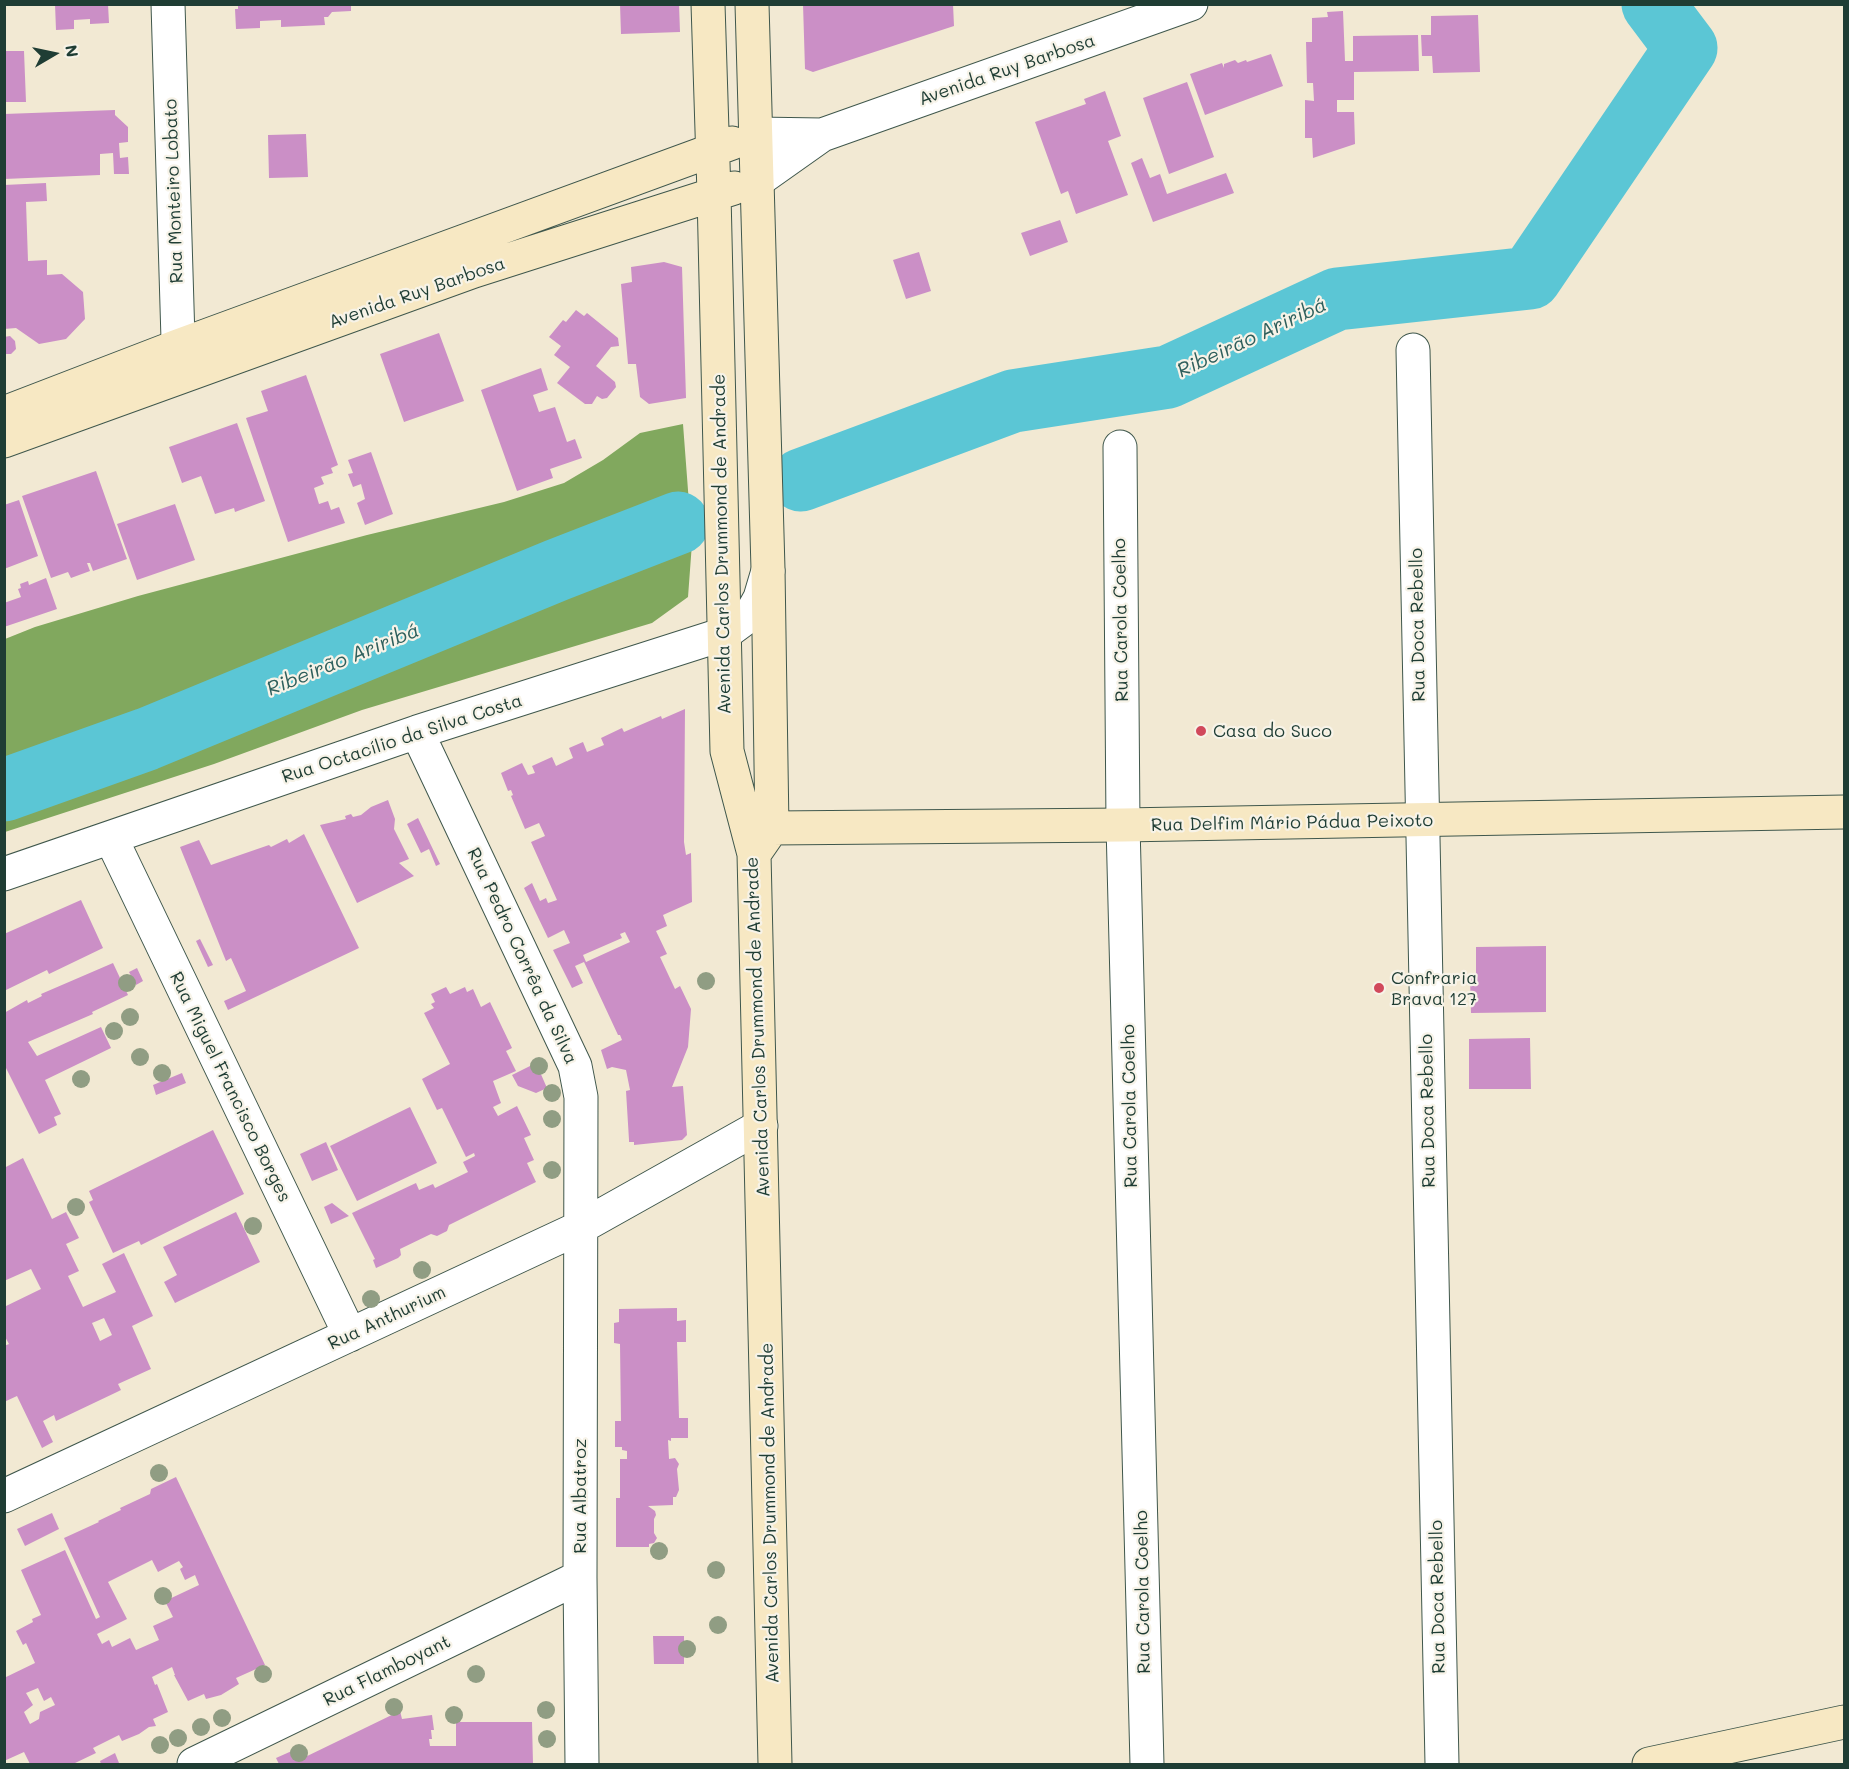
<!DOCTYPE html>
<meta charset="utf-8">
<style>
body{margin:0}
#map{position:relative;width:1849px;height:1769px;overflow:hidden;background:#f2e9d3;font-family:Mali,sans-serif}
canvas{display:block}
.frame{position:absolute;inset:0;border:6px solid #1f3d34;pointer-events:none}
.north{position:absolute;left:24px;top:24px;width:60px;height:60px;-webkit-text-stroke:4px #f7f3e8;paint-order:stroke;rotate:81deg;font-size:16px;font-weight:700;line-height:24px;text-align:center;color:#1f3d34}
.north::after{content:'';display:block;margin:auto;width:21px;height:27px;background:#1f3d34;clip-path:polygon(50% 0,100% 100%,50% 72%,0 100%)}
</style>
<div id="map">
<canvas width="1849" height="1769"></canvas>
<div class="frame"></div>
<div class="north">N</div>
</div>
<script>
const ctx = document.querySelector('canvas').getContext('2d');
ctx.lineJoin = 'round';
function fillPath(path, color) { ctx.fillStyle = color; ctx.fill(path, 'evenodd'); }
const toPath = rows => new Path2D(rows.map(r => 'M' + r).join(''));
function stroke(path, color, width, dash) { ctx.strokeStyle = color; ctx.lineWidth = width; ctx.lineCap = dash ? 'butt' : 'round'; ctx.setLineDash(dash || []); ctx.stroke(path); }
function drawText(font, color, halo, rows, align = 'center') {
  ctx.font = font + ' Mali,sans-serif'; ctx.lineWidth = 4.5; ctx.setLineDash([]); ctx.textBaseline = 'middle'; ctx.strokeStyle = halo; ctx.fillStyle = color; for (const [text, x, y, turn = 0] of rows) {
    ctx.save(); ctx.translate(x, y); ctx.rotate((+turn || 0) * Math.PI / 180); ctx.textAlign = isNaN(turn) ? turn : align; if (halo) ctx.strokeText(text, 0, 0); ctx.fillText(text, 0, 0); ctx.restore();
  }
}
const forest = toPath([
 [683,424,692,543,688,597,652,623,362,710,214,764,5,832,5,639,35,627,138,596,367,535,504,502,564,483,603,460,640,433]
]);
const river = toPath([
 [801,480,1013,401,1168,377,1337,299,1530,278,1686,48,1653,4],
 [4,790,147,739,557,570,678,523]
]);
const building = toPath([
 [55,4,108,4,109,23,90,24,90,19,74,20,74,29,56,30],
 [238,4,351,4,351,11,332,12,328,17,324,17,325,25,281,27,281,20,260,21,260,28,236,29,235,9,238,9],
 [620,4,679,4,680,32,621,34],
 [803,4,953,4,954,26,813,72,805,69],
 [1343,11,1345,61,1353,61,1353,36,1418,35,1419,71,1354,72,1354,100,1337,100,1337,112,1354,112,1355,144,1313,158,1312,138,1305,138,1305,100,1314,101,1313,83,1307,83,1306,42,1312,42,1312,18,1328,17,1327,12],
 [1478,15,1480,72,1433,73,1432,56,1422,56,1421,35,1431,35,1431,16],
 [4,51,24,51,26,102,4,102],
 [1271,54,1283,86,1205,115,1190,74,1222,63,1224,68,1224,64,1235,60,1238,63,1246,60,1247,62],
 [1187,82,1214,157,1169,174,1143,98],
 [1105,91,1121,136,1108,141,1128,195,1076,214,1068,191,1061,194,1035,122,1086,104,1084,99],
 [115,110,115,115,128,127,128,142,119,143,120,158,128,157,129,174,114,174,113,153,100,154,100,175,4,179,4,114],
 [306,134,308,177,269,178,268,135],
 [1142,158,1150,178,1160,174,1167,194,1226,173,1234,193,1153,222,1131,163],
 [46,183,47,201,26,202,28,261,47,260,47,275,62,274,83,292,85,319,66,339,39,344,16,328,4,329,4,185],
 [1060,220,1068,242,1030,256,1021,233],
 [919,252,931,291,906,299,893,260],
 [664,262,682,267,686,398,649,404,640,397,636,364,628,364,621,284,632,282,631,267],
 [576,310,584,316,587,313,618,338,619,346,611,347,596,366,615,382,616,387,607,398,602,399,597,396,592,404,585,404,557,383,570,367,554,355,561,346,549,337,563,320,566,322],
 [439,333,464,401,404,422,380,354],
 [10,336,15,341,16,349,11,354,4,354,4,337],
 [541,368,548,390,533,395,539,412,555,407,567,442,575,439,582,458,550,469,553,478,517,491,481,390],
 [306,375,338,465,331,468,333,473,321,477,324,484,314,488,319,504,328,501,331,510,339,507,345,523,288,542,246,418,268,411,261,391],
 [237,423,265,501,235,512,234,508,215,514,201,476,182,483,169,447],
 [371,452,393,514,365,525,357,503,365,499,361,484,353,487,348,474,353,473,348,460],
 [96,471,127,559,93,571,90,563,87,563,90,571,71,578,68,572,51,578,22,496],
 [19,500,38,556,4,569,4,505],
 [175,504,195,560,137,580,117,524],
 [46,578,57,609,4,627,4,603,21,597,18,589,21,588,20,584,28,581,29,585],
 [685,709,684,842,686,855,691,853,692,902,663,915,667,926,656,931,667,954,660,957,675,989,680,986,691,1009,688,1047,672,1087,683,1086,687,1135,682,1140,634,1145,634,1142,629,1142,629,1140,626,1091,630,1090,626,1070,612,1067,607,1069,601,1050,622,1040,620,1035,618,1035,584,962,575,966,583,983,572,988,553,950,570,943,564,930,548,938,524,888,532,883,540,901,546,898,548,903,557,900,531,842,545,836,539,823,525,829,511,796,513,795,511,790,508,791,501,773,522,763,528,775,535,773,532,766,552,757,556,766,573,758,569,748,583,742,587,752,604,745,601,738,622,728,624,732,661,716,662,719],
 [625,932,630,942,586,962,583,955,622,938,620,934],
 [388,800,395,819,394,829,409,859,399,863,414,876,357,903,320,825,346,819,345,816,351,814,353,817,361,815,371,807],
 [418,818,440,864,436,866,429,849,421,853,407,824],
 [304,834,359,948,228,1010,224,1001,246,991,231,958,226,961,180,847,199,840,211,865,269,845,271,847,287,839,289,843],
 [81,900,103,948,49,974,47,970,4,991,4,934],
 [200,939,213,965,208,967,196,941],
 [1546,946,1546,1012,1471,1013,1470,977,1476,977,1476,947],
 [113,963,128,995,92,1012,93,1014,28,1042,37,1056,101,1027,111,1048,45,1080,61,1114,54,1117,57,1125,39,1134,4,1064,4,1013,27,1000,28,1003,42,996,41,994],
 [137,968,143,981,136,985,129,972],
 [446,987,450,994,465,987,467,992,473,989,481,1007,490,1002,512,1048,506,1051,516,1071,493,1081,501,1103,493,1107,498,1116,517,1106,531,1135,524,1138,534,1160,527,1163,536,1182,449,1225,447,1231,437,1236,431,1234,400,1249,401,1255,398,1258,376,1268,373,1260,375,1259,352,1213,416,1183,419,1190,433,1184,435,1188,468,1172,463,1162,475,1156,474,1153,466,1157,442,1108,437,1110,422,1079,450,1064,424,1013,434,1008,431,1004,435,1002,431,994],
 [1530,1038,1531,1089,1469,1089,1469,1039],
 [536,1063,547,1088,536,1093,518,1086,512,1075],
 [182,1073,186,1083,156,1095,153,1085],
 [410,1107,437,1163,357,1201,330,1146],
 [213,1130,244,1194,141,1245,139,1241,113,1253,89,1202,93,1200,89,1191],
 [326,1142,338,1170,312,1181,300,1154],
 [23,1158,52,1219,66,1212,79,1238,66,1244,79,1271,68,1276,83,1307,116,1292,102,1264,124,1253,153,1316,132,1326,151,1369,118,1384,121,1390,117,1392,56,1421,54,1415,43,1421,53,1442,42,1448,17,1396,4,1402,4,1346,9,1344,4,1335,4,1307,41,1289,31,1269,4,1281,4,1168],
 [104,1318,112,1335,100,1341,92,1323],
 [332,1203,349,1216,331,1224,324,1207],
 [236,1212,260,1262,175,1303,164,1282,177,1275,163,1247],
 [677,1308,677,1321,686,1320,686,1342,677,1342,679,1418,688,1418,688,1438,671,1438,671,1441,668,1440,669,1459,675,1458,679,1464,677,1469,679,1490,676,1497,673,1497,673,1505,648,1506,655,1511,656,1515,654,1519,654,1533,657,1538,654,1543,649,1544,649,1547,616,1547,616,1498,620,1498,620,1459,627,1459,627,1451,622,1450,622,1447,615,1447,615,1421,621,1421,620,1344,614,1343,614,1323,619,1322,619,1309],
 [176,1477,265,1665,236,1678,239,1684,221,1695,206,1699,204,1694,188,1701,174,1675,175,1675,172,1667,152,1677,155,1685,157,1684,168,1712,153,1719,156,1726,149,1727,139,1734,122,1741,119,1735,93,1748,96,1753,73,1764,30,1764,24,1752,4,1761,4,1678,35,1663,26,1643,23,1645,16,1631,33,1622,32,1619,41,1615,21,1570,65,1550,96,1619,100,1617,64,1538,99,1522,98,1521,121,1510,120,1508,150,1494,151,1489],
 [152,1560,158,1572,179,1561,183,1567,180,1569,185,1580,195,1575,199,1585,165,1601,173,1617,153,1626,159,1640,136,1650,130,1638,112,1647,109,1640,102,1644,97,1634,127,1619,108,1582],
 [38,1688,44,1701,51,1697,55,1705,40,1712,39,1719,30,1724,24,1712,33,1705,26,1693],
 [52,1513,59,1529,25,1546,17,1529],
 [653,1636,684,1636,684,1664,654,1664],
 [400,1711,402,1719,432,1715,434,1730,431,1730,432,1739,429,1739,430,1746,456,1746,456,1722,532,1722,533,1764,279,1764,276,1758,294,1750,299,1760],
 [115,1753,119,1763,101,1764,100,1761]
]);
const minor = toPath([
 [168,4,179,373],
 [756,134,822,135],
 [757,181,822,135,1191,4],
 [1413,350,1442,1764],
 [1120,447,1123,825,1147,1764],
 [417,732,575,1066,581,1097,580,1577,582,1764],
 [111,838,350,1335],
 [4,874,417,732,724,634,751,614,760,598,768,571],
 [4,1496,579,1228,761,1126],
 [194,1764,580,1577]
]);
const secondary = toPath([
 [708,4,714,194,727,751,754,854,775,1764],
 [752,4,768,569,772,828],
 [4,413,178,346,732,143],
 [4,441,474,271,734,188],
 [754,854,772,828,1123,825,1844,812],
 [1649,1764,1844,1722]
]);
const trees = [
 [706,981],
 [127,983],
 [130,1017],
 [114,1031],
 [140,1057],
 [539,1066],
 [162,1073],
 [81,1079],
 [552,1093],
 [552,1119],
 [552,1170],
 [76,1207],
 [253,1226],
 [422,1270],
 [371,1299],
 [159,1473],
 [659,1551],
 [716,1570],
 [163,1596],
 [718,1625],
 [687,1649],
 [263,1674],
 [476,1674],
 [394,1707],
 [546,1710],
 [454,1715],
 [222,1718],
 [201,1727],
 [178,1738],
 [547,1739],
 [160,1745],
 [299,1753]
];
const markers = [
 [1201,731,6,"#d1495b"],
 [1379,988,6,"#d1495b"]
];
const streetNames = [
 ["Avenida Ruy Barbosa",1007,70,-19],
 ["Rua Monteiro Lobato",174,191,-92],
 ["Avenida Ruy Barbosa",417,293,-19],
 ["Avenida Carlos Drummond de Andrade",722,544,-91],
 ["Rua Carola Coelho",1121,620,-91],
 ["Rua Doca Rebello",1418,625,-91],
 ["Rua Octacílio da Silva Costa",402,739,-18],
 ["Rua Delfim Mário Pádua Peixoto",1292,823,-1],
 ["Rua Pedro Corrêa da Silva",522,956,65],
 ["Avenida Carlos Drummond de Andrade",758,1027,-92],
 ["Rua Miguel Francisco Borges",230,1087,64],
 ["Rua Carola Coelho",1130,1106,-91],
 ["Rua Doca Rebello",1428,1111,-91],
 ["Rua Anthurium",387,1318,-25],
 ["Rua Albatroz",580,1496,-90],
 ["Avenida Carlos Drummond de Andrade",770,1513,-91],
 ["Rua Carola Coelho",1143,1592,-91],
 ["Rua Doca Rebello",1438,1597,-91],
 ["Rua Flamboyant",387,1671,-26]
];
const poiNames = [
 ["Casa do Suco",1213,731],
 ["Confraria",1391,978],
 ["Brava 127",1391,999]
];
const waterNames = [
 ["Ribeirão Ariribá",1252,338,-25],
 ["Ribeirão Ariribá",343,660,-22]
];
fillPath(forest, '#81a85e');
stroke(river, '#5bc6d5', 63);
fillPath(building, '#cb8fc6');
stroke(minor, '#3f574c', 35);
stroke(secondary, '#3f574c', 35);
stroke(minor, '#fff', 33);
stroke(secondary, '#f7e8c3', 33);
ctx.fillStyle = '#909d83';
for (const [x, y] of trees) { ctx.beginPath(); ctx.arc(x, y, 9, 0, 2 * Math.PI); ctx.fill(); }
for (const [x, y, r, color] of markers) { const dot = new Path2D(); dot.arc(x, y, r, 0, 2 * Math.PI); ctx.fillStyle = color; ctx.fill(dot); stroke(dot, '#f7f3e8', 2); }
drawText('18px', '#1f3d34', '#f7f3e8', streetNames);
drawText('18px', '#1f3d34', '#f7f3e8', poiNames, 'left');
drawText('italic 20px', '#2e5f5c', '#f7f3e8', waterNames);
</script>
